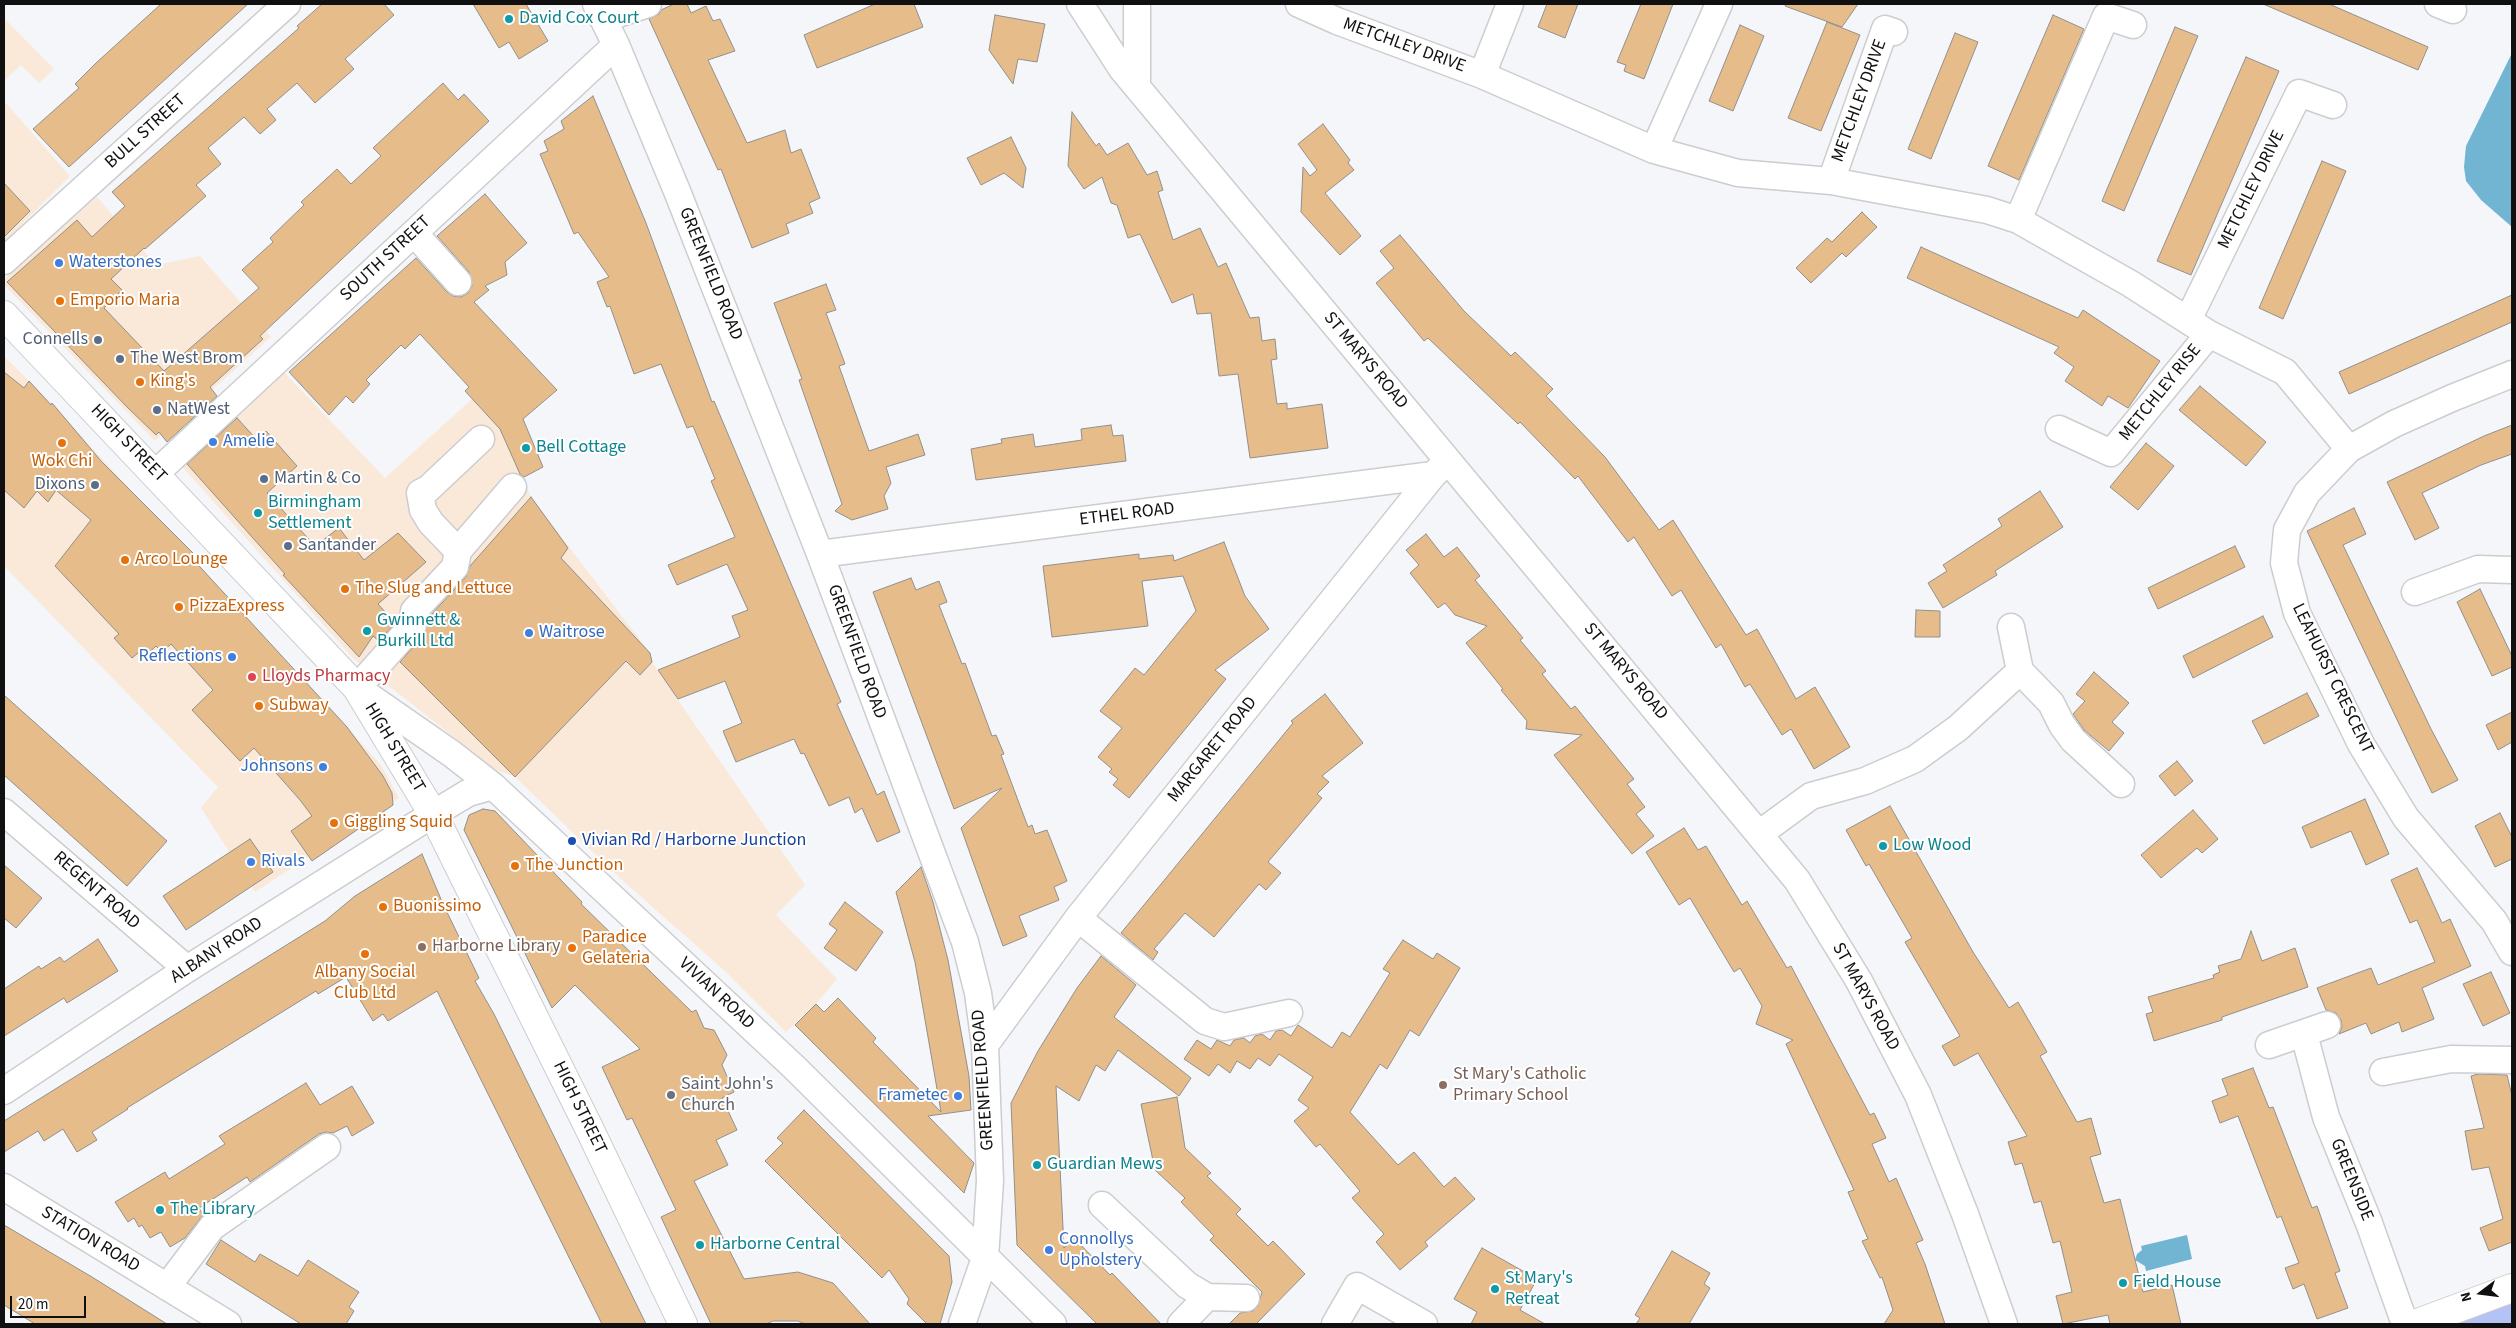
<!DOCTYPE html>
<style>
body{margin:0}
#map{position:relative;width:2516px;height:1328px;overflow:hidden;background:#f5f6f9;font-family:"Source Sans 3",sans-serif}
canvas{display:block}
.frame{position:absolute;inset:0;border:5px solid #101011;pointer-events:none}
.north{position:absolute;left:2456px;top:1268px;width:50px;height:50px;-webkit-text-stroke:4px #fff;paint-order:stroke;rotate:255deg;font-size:14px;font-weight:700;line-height:20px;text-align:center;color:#101011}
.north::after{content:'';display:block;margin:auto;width:18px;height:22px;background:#101011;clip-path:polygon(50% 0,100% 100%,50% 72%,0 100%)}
.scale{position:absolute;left:10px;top:1296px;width:76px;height:22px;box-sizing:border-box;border:2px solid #101011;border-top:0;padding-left:6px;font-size:15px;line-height:18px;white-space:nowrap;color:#101011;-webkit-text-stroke:4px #fff;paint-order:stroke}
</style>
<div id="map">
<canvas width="2516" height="1328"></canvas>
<div class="frame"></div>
<div class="north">N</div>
<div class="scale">20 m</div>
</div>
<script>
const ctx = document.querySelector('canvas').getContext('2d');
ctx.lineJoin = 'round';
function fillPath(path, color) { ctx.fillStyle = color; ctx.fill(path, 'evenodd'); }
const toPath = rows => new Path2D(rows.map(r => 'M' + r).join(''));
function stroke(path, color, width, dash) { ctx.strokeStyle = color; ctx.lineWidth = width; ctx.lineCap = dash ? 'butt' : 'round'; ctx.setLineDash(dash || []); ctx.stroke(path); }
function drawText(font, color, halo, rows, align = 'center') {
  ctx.font = font + ' "Source Sans 3",sans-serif'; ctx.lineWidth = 4; ctx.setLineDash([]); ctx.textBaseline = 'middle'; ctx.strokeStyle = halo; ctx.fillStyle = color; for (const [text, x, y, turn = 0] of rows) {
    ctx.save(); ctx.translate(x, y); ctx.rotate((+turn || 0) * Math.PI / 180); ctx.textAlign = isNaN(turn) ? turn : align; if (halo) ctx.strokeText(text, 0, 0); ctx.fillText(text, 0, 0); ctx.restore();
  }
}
const commercial = toPath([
 [4,18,54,69,39,83,21,65,4,81],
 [4,101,70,176,4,242],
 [97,197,156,265,200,256,271,337,155,441,4,285,4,279],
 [4,356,54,406,381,765,399,798,255,892,201,808,218,787,4,566],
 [281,369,385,478,472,399,500,429,531,497,650,653,652,662,805,885,776,915,837,979,816,1004,786,1032,725,971,622,880,515,777,496,770,353,658,177,461]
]);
const green = toPath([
 [2512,1298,2512,1324,2444,1324]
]);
const water = toPath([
 [2512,53,2512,227,2481,200,2466,181,2464,167,2466,146],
 [2187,1235,2192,1259,2146,1271,2145,1266,2135,1260,2137,1254,2142,1250,2141,1246]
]);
const building = toPath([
 [161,4,248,4,69,167,33,129,79,88,75,84,96,63,161,4],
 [322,4,384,4,394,15,345,59,354,69,315,103,297,83,267,109,276,120,260,134,244,117,208,148,221,164,196,185,206,196,145,249,144,248,111,279,122,290,104,308,164,371,259,288,242,270,273,242,270,238,304,205,301,202,337,169,351,184,381,156,373,148,443,83,458,100,464,94,489,121,260,336,263,339,210,387,217,396,167,442,159,432,156,435,127,407,7,282,77,220,92,237,125,206,112,192,299,28,297,26,322,4],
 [473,4,526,4,548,41,519,59,509,42,499,48,473,4],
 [674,4,687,4,691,13,706,6,713,21,720,19,735,51,708,60,747,143,785,130,791,153,801,149,820,198,809,203,813,213,786,224,789,233,752,248,721,169,718,170,649,19,659,14,661,10,674,4],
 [875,4,914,4,923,27,817,68,804,35,875,4],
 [1547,4,1578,4,1565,38,1538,27,1547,4],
 [1641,4,1673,4,1644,79,1624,71,1626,65,1617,62,1641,4],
 [1786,4,1858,4,1842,27,1785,6,1786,4],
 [2263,4,2329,4,2428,47,2418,70,2263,4],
 [995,15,1045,24,1037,62,1018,59,1013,84,989,50,995,15],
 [2053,15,2084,29,2019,180,1988,166,2053,15],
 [1827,22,1860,35,1821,131,1788,118,1827,22],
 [1740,25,1764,36,1733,111,1709,101,1740,25],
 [2175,27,2198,36,2124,211,2102,201,2175,27],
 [1955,33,1978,42,1931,159,1908,149,1955,33],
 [2246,57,2279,71,2191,275,2157,261,2246,57],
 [593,96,646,223,712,402,714,401,841,702,837,704,877,795,884,791,900,832,877,842,862,808,855,813,849,797,829,806,804,753,801,754,794,739,736,762,723,731,742,723,725,681,678,699,658,670,740,637,732,616,748,610,727,564,677,585,668,565,735,537,711,481,715,479,693,426,687,428,661,364,634,374,610,306,607,307,597,282,609,277,578,232,574,234,540,154,548,151,544,141,564,129,561,121,593,96],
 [1072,112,1096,146,1099,143,1107,155,1128,143,1147,175,1157,171,1163,190,1158,192,1173,240,1200,228,1218,267,1226,263,1250,318,1259,317,1262,341,1275,339,1277,359,1271,360,1277,404,1287,403,1287,409,1322,404,1328,448,1250,458,1238,374,1219,376,1211,313,1197,314,1193,294,1172,303,1140,234,1128,238,1117,205,1111,203,1102,177,1084,189,1068,166,1072,112],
 [1323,124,1350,160,1348,163,1354,170,1325,193,1361,236,1340,255,1301,212,1303,167,1310,176,1317,170,1298,144,1323,124],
 [1011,137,1026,168,1023,188,1004,173,981,185,967,158,1011,137],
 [2322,161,2346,171,2283,319,2259,308,2322,161],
 [4,183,30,211,4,237,4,183],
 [485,194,527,243,505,262,507,275,485,286,489,290,474,302,557,390,523,419,543,467,524,477,520,474,500,429,465,391,469,387,420,334,405,349,401,345,366,380,370,384,353,403,346,396,329,415,289,372,416,258,447,292,453,296,461,297,468,293,472,286,469,272,437,236,485,194],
 [1862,212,1877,227,1846,257,1842,253,1811,283,1796,268,1827,238,1832,242,1862,212],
 [1400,235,1464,311,1511,356,1515,352,1553,389,1546,396,1605,457,1659,530,1673,520,1746,635,1757,629,1796,699,1815,687,1850,747,1814,769,1791,729,1782,735,1750,684,1745,687,1721,644,1716,648,1681,590,1672,596,1634,537,1628,542,1578,476,1575,479,1520,422,1518,424,1428,338,1424,341,1376,283,1394,268,1380,251,1400,235],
 [1921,247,2078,318,2083,310,2160,361,2128,408,2108,396,2102,406,2065,381,2074,367,2054,353,2059,347,1907,278,1921,247],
 [826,284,836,310,826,313,845,364,839,366,869,451,918,434,925,455,886,467,891,483,884,496,888,509,852,520,835,511,842,504,799,380,802,379,774,303,826,284],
 [2512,295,2512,322,2349,394,2339,372,2512,295],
 [4,372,24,388,29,381,51,405,52,403,101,461,193,553,190,556,347,727,383,776,392,793,393,805,312,861,291,831,312,816,300,800,254,748,240,761,192,710,213,690,171,644,162,652,156,646,143,658,138,653,132,658,114,638,119,634,55,566,91,520,56,490,48,502,37,491,24,508,4,490,4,372],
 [2200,386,2266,442,2246,466,2179,410,2200,386],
 [237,418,257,440,266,431,297,466,267,493,315,546,339,528,364,560,398,533,426,562,378,604,395,623,379,641,373,636,359,657,283,575,285,574,187,464,237,418],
 [1111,425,1113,436,1123,435,1126,461,976,480,971,449,1002,443,1001,439,1033,434,1035,447,1082,440,1081,429,1111,425],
 [2512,425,2512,454,2481,465,2422,493,2439,528,2415,540,2387,482,2484,436,2512,425],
 [2146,443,2174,466,2138,510,2110,487,2146,443],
 [2040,491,2063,527,1995,571,1997,575,1943,608,1928,583,1947,571,1943,565,2002,526,1998,519,2040,491],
 [531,497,568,548,561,558,650,653,652,662,640,675,626,661,515,777,400,662,424,635,429,617,466,577,470,566,531,497],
 [2354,508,2366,534,2343,545,2431,729,2458,780,2432,793,2307,531,2354,508],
 [1426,534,1444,557,1457,547,1480,576,1475,580,1523,638,1520,640,1546,671,1542,674,1571,709,1575,706,1634,779,1627,784,1645,807,1636,814,1654,836,1632,854,1554,755,1582,735,1526,729,1527,721,1501,690,1503,689,1466,643,1487,626,1455,615,1445,603,1438,608,1410,573,1419,565,1406,550,1426,534],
 [1224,542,1245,596,1269,629,1215,670,1226,679,1129,798,1113,785,1118,779,1109,772,1112,769,1098,757,1122,728,1100,711,1135,668,1144,675,1196,611,1183,576,1142,581,1148,626,1052,637,1043,566,1139,554,1139,559,1173,555,1174,561,1224,542],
 [2235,546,2245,567,2158,609,2148,588,2235,546],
 [911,578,916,590,939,581,947,602,939,605,962,664,965,663,992,736,996,735,1004,754,1001,755,1028,827,1032,825,1035,834,1047,830,1067,881,1054,887,1059,900,1019,916,1027,936,1003,946,961,828,1002,788,954,809,873,592,911,578],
 [2480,589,2512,656,2512,667,2492,676,2457,602,2480,589],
 [1916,610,1940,611,1940,637,1915,637,1916,610],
 [2263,616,2273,637,2193,678,2183,656,2263,616],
 [2094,672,2129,703,2112,722,2124,733,2109,751,2084,730,2073,714,2085,701,2076,694,2094,672],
 [2307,693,2319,716,2264,744,2252,721,2307,693],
 [1325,694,1363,743,1322,776,1329,782,1317,794,1322,798,1268,862,1281,873,1266,890,1259,884,1214,937,1185,913,1154,949,1158,952,1153,960,1121,933,1293,723,1291,721,1325,694],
 [4,695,167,841,127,886,4,775,4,695],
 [2512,712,2512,742,2498,750,2486,725,2512,712],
 [2177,761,2193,781,2175,796,2159,776,2177,761],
 [2365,799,2389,854,2366,865,2351,831,2311,848,2302,827,2365,799],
 [1890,806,1973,952,2009,1008,2018,1002,2047,1052,2040,1056,2077,1122,2091,1118,2101,1154,2090,1157,2104,1203,2120,1199,2143,1292,2172,1285,2181,1324,2110,1324,2108,1315,2063,1324,2056,1296,2072,1292,2060,1241,2053,1243,2041,1201,2034,1203,2022,1163,2015,1165,2008,1142,2027,1136,1978,1053,1954,1066,1942,1046,1960,1036,1905,942,1912,938,1869,864,1866,866,1846,830,1890,806],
 [483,809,495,811,582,902,581,904,692,1012,696,1010,704,1028,714,1030,727,1055,722,1065,734,1092,722,1098,737,1130,716,1140,728,1165,694,1181,744,1279,798,1272,833,1283,870,1324,805,1324,798,1321,773,1321,766,1324,711,1324,661,1217,676,1210,632,1118,627,1120,602,1067,640,1049,575,985,552,1008,464,830,469,815,483,809],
 [2193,810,2218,839,2202,853,2197,848,2161,878,2141,855,2193,810],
 [2500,813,2512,837,2512,859,2495,867,2475,826,2500,813],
 [1684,828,1698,850,1706,846,1742,905,1747,901,1787,968,1791,966,1870,1115,1874,1113,1886,1138,1872,1144,1889,1182,1896,1178,1923,1240,1916,1243,1925,1264,1945,1324,1884,1324,1893,1310,1882,1277,1880,1278,1862,1241,1868,1239,1848,1192,1854,1190,1786,1044,1793,1040,1756,1024,1762,1006,1740,968,1734,972,1690,898,1679,905,1646,852,1684,828],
 [250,839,273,872,186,930,163,896,250,839],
 [422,854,443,904,479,978,475,981,494,1014,646,1324,602,1324,437,991,388,1021,383,1014,373,1021,346,977,318,994,316,991,127,1108,128,1109,92,1132,97,1140,77,1152,63,1129,44,1141,38,1131,4,1152,4,1121,325,921,355,896,422,854],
 [4,865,42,898,16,928,4,918,4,865],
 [921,867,933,902,948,960,969,1076,971,1110,928,1116,974,1163,964,1193,795,1025,816,1004,824,1012,838,998,876,1038,873,1042,941,1112,915,962,896,892,921,867],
 [2417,868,2442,923,2450,919,2471,966,2422,988,2434,1019,2402,1032,2399,1022,2371,1034,2366,1023,2339,1034,2342,1027,2341,1020,2336,1013,2326,1010,2317,988,2371,968,2378,985,2435,962,2417,920,2410,923,2391,880,2417,868],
 [845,902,883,932,856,971,824,948,837,930,829,924,845,902],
 [2251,931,2262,961,2295,948,2308,987,2222,1017,2222,1020,2154,1041,2146,1014,2153,1012,2148,997,2214,978,2213,975,2220,972,2218,966,2241,959,2251,931],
 [98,939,118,971,67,1003,64,998,4,1036,4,989,39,966,41,969,60,957,64,962,98,939],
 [1403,940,1433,959,1437,953,1460,968,1419,1036,1410,1030,1387,1069,1380,1064,1350,1112,1398,1165,1414,1152,1444,1187,1455,1177,1475,1199,1425,1242,1428,1246,1400,1270,1376,1242,1384,1234,1352,1198,1360,1191,1320,1144,1316,1147,1294,1121,1309,1108,1298,1100,1313,1077,1279,1054,1270,1066,1258,1058,1250,1069,1237,1061,1230,1073,1218,1064,1209,1076,1184,1059,1197,1040,1211,1049,1217,1040,1230,1046,1234,1040,1244,1038,1250,1043,1255,1036,1262,1034,1270,1040,1276,1031,1282,1030,1291,1036,1298,1025,1332,1048,1342,1032,1350,1037,1390,973,1383,969,1403,940],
 [1101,956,1136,985,1114,1017,1191,1078,1179,1096,1118,1050,1105,1071,1096,1065,1079,1101,1056,1086,1064,1248,1074,1238,1110,1275,1112,1273,1161,1324,1097,1324,1017,1245,1011,1103,1038,1051,1077,988,1101,956],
 [2491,972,2510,1013,2483,1026,2463,984,2491,972],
 [2253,1068,2269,1108,2273,1107,2312,1208,2317,1206,2340,1271,2335,1273,2348,1308,2317,1319,2304,1284,2293,1289,2285,1268,2299,1263,2281,1216,2277,1218,2238,1116,2220,1123,2212,1101,2228,1095,2222,1079,2253,1068],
 [2478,1074,2507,1075,2512,1096,2512,1242,2489,1251,2480,1228,2503,1219,2489,1167,2472,1170,2465,1131,2484,1128,2471,1076,2478,1074],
 [306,1083,320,1105,352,1086,374,1123,352,1136,347,1126,333,1133,326,1132,319,1134,250,1182,247,1177,199,1208,203,1215,185,1238,170,1247,161,1232,150,1238,142,1225,139,1227,134,1218,128,1222,115,1202,165,1172,169,1179,225,1144,219,1136,306,1083],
 [1177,1097,1185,1148,1211,1173,1207,1176,1241,1209,1236,1214,1268,1246,1273,1241,1305,1274,1256,1324,1229,1324,1240,1313,1253,1311,1258,1306,1262,1292,1210,1240,1214,1236,1181,1202,1185,1198,1155,1170,1141,1104,1177,1097],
 [804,1110,949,1256,952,1282,940,1324,927,1324,907,1304,909,1299,889,1270,882,1278,765,1161,783,1143,777,1138,804,1110],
 [4,1225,92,1277,167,1324,35,1324,4,1305,4,1225],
 [221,1240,255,1262,260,1254,298,1276,308,1260,359,1292,349,1307,354,1311,346,1324,301,1324,206,1264,221,1240],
 [1482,1248,1537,1279,1520,1310,1545,1324,1471,1324,1477,1312,1454,1299,1482,1248],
 [1672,1251,1710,1273,1704,1284,1710,1288,1689,1324,1636,1324,1640,1318,1635,1315,1672,1251]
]);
const minor = toPath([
 [596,4,616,45,677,191,820,554,965,942,978,993,985,1045,990,1181,985,1258,962,1324],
 [1080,4,1122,69,1797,880,1859,981,1918,1095,1965,1214,2004,1324],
 [1299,4,1337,21,1482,75,1654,150,1738,173,1831,181,1987,210,2018,220,2131,284,2209,334,2285,372,2349,449],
 [2438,4,2453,10],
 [603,19,648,4],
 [1482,75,1510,4],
 [1137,87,1137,4],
 [1654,150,1719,4],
 [1831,181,1885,29,1894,32],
 [2018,220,2106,16,2133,25],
 [414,233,458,282],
 [4,261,287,4],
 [2188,320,2299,93,2333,105],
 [2512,374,2452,398,2394,424,2349,449,2307,493,2287,530,2284,563,2297,613,2361,744,2406,818,2494,921,2512,952],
 [2059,429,2111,453,2209,334],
 [481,439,428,489,420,493,423,510,431,523,458,551,455,567,414,611,413,625,357,688,452,754,493,786,795,1068,1053,1324],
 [156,473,616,45],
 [458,551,513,487],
 [820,554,1433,475],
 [2415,592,2478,569,2512,570],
 [2011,627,2020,671],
 [4,812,187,969],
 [1759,834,1811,796,1865,781,1915,759,1958,728,2020,671,2051,703,2062,725,2073,740,2121,784],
 [1078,918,1205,1021,1224,1027,1289,1013],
 [2304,1034,2326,1117,2369,1223,2405,1324],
 [985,1045,1078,918,1433,475,1448,461],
 [2269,1045,2327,1025],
 [2383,1072,2451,1059,2512,1060],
 [4,1091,187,969,433,814,468,793,493,786],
 [4,1187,228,1324],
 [1102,1205,1187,1285,1207,1297],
 [167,1287,212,1227,327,1147],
 [1181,1324,1207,1297,1246,1298],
 [1335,1324,1357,1286,1424,1324]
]);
const major = toPath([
 [4,315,357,688,433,814,588,1126,683,1324],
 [2415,1324,2512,1288]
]);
const markers = [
 [509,19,5,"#0f9aa8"],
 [59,263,5,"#3f7fe0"],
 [60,301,5,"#e8710a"],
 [98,340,5,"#5c6f8a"],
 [120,359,5,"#5c6f8a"],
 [140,382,5,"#e8710a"],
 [157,410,5,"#5c6f8a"],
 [213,442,5,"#3f7fe0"],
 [62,443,5,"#e8710a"],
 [526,448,5,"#0f9aa8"],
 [264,479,5,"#5c6f8a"],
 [95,485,5,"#5c6f8a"],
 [258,513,5,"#0f9aa8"],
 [288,546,5,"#5c6f8a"],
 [125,560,5,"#e8710a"],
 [345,589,5,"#e8710a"],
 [179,607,5,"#e8710a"],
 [367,631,5,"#0f9aa8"],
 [529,633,5,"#3f7fe0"],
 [232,657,5,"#3f7fe0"],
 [252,677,5,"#e0444e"],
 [259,706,5,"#e8710a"],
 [323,767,5,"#3f7fe0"],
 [334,823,5,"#e8710a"],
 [572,841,5,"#1a4fb4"],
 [1883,846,5,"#0f9aa8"],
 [251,862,5,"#3f7fe0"],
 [515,866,5,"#e8710a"],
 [383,907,5,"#e8710a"],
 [422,947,5,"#8d6e63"],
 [572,948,5,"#e8710a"],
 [365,954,5,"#e8710a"],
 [1443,1085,5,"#8d6e63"],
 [671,1095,5,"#6b7280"],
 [958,1096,5,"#3f7fe0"],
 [1037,1165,5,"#0f9aa8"],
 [160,1210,5,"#0f9aa8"],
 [700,1245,5,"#0f9aa8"],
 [1049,1250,5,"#3f7fe0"],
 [2123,1283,5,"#0f9aa8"],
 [1495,1289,5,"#0f9aa8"]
];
const cultureNames = [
 ["David Cox Court",519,19],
 ["Bell Cottage",536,448],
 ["Birmingham",268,503],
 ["Settlement",268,524],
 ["Gwinnett &",377,621],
 ["Burkill Ltd",377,642],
 ["Low Wood",1893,846],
 ["Guardian Mews",1047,1165],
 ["The Library",170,1210],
 ["Harborne Central",710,1245],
 ["St Mary's",1505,1279],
 ["Retreat",1505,1300],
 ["Field House",2133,1283]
];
const streetNames = [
 ["METCHLEY DRIVE",1404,46,20],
 ["METCHLEY DRIVE",1860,101,-70],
 ["BULL STREET",146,132,-42],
 ["METCHLEY DRIVE",2252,190,-64],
 ["SOUTH STREET",386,259,-43],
 ["GREENFIELD ROAD",710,274,68],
 ["ST MARYS ROAD",1365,361,50],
 ["METCHLEY RISE",2161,393,-51],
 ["HIGH STREET",128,444,46],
 ["ETHEL ROAD",1127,515,-7],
 ["GREENFIELD ROAD",856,652,70],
 ["ST MARYS ROAD",1625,672,50],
 ["LEAHURST CRESCENT",2332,679,64],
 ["HIGH STREET",394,748,59],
 ["MARGARET ROAD",1213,750,-51],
 ["REGENT ROAD",96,891,41],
 ["ALBANY ROAD",217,951,-33],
 ["VIVIAN ROAD",716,994,43],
 ["ST MARYS ROAD",1865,997,61],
 ["GREENFIELD ROAD",984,1080,-94],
 ["HIGH STREET",579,1108,64],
 ["GREENSIDE",2351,1180,68],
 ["STATION ROAD",90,1240,31]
];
const shopNames = [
 ["Waterstones",69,263],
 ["Amelie",223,442],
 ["Waitrose",539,633],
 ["Reflections",222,657,"right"],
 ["Johnsons",313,767,"right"],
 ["Rivals",261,862],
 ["Frametec",948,1096,"right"],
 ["Connollys",1059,1240],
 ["Upholstery",1059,1261]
];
const foodNames = [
 ["Emporio Maria",70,301],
 ["King's",150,382],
 ["Wok Chi",62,462,"center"],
 ["Arco Lounge",135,560],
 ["The Slug and Lettuce",355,589],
 ["PizzaExpress",189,607],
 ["Subway",269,706],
 ["Giggling Squid",344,823],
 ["The Junction",525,866],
 ["Buonissimo",393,907],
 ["Paradice",582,938],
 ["Gelateria",582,959],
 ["Albany Social",365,973,"center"],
 ["Club Ltd",365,994,"center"]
];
const serviceNames = [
 ["Connells",88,340,"right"],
 ["The West Brom",130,359],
 ["NatWest",167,410],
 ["Martin & Co",274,479],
 ["Dixons",85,485,"right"],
 ["Santander",298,546]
];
const healthNames = [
 ["Lloyds Pharmacy",262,677]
];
const transitNames = [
 ["Vivian Rd / Harborne Junction",582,841]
];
const educationNames = [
 ["Harborne Library",432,947],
 ["St Mary's Catholic",1453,1075],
 ["Primary School",1453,1096]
];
const worshipNames = [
 ["Saint John's",681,1085],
 ["Church",681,1106]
];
fillPath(commercial, '#fae9d8');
fillPath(green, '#b3c3f6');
fillPath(water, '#72b5d3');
fillPath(building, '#e7bc8b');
stroke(building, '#918f8d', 1);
stroke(minor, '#cccdcf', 29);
stroke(major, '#cccdcf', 30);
stroke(minor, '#fff', 26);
stroke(major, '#fff', 28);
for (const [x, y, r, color] of markers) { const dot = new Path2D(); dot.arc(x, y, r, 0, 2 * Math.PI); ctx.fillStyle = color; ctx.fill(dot); stroke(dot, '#fff', 2); }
drawText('18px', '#0d838f', '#fff', cultureNames, 'left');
drawText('18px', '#101011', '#fff', streetNames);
drawText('18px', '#366cbe', '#fff', shopNames, 'left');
drawText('18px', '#c56008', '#fff', foodNames, 'left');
drawText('18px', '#4e5e75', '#fff', serviceNames, 'left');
drawText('18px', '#be3a42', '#fff', healthNames, 'left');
drawText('18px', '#164399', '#fff', transitNames, 'left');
drawText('18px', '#785e54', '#fff', educationNames, 'left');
drawText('18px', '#5b616d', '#fff', worshipNames, 'left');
</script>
